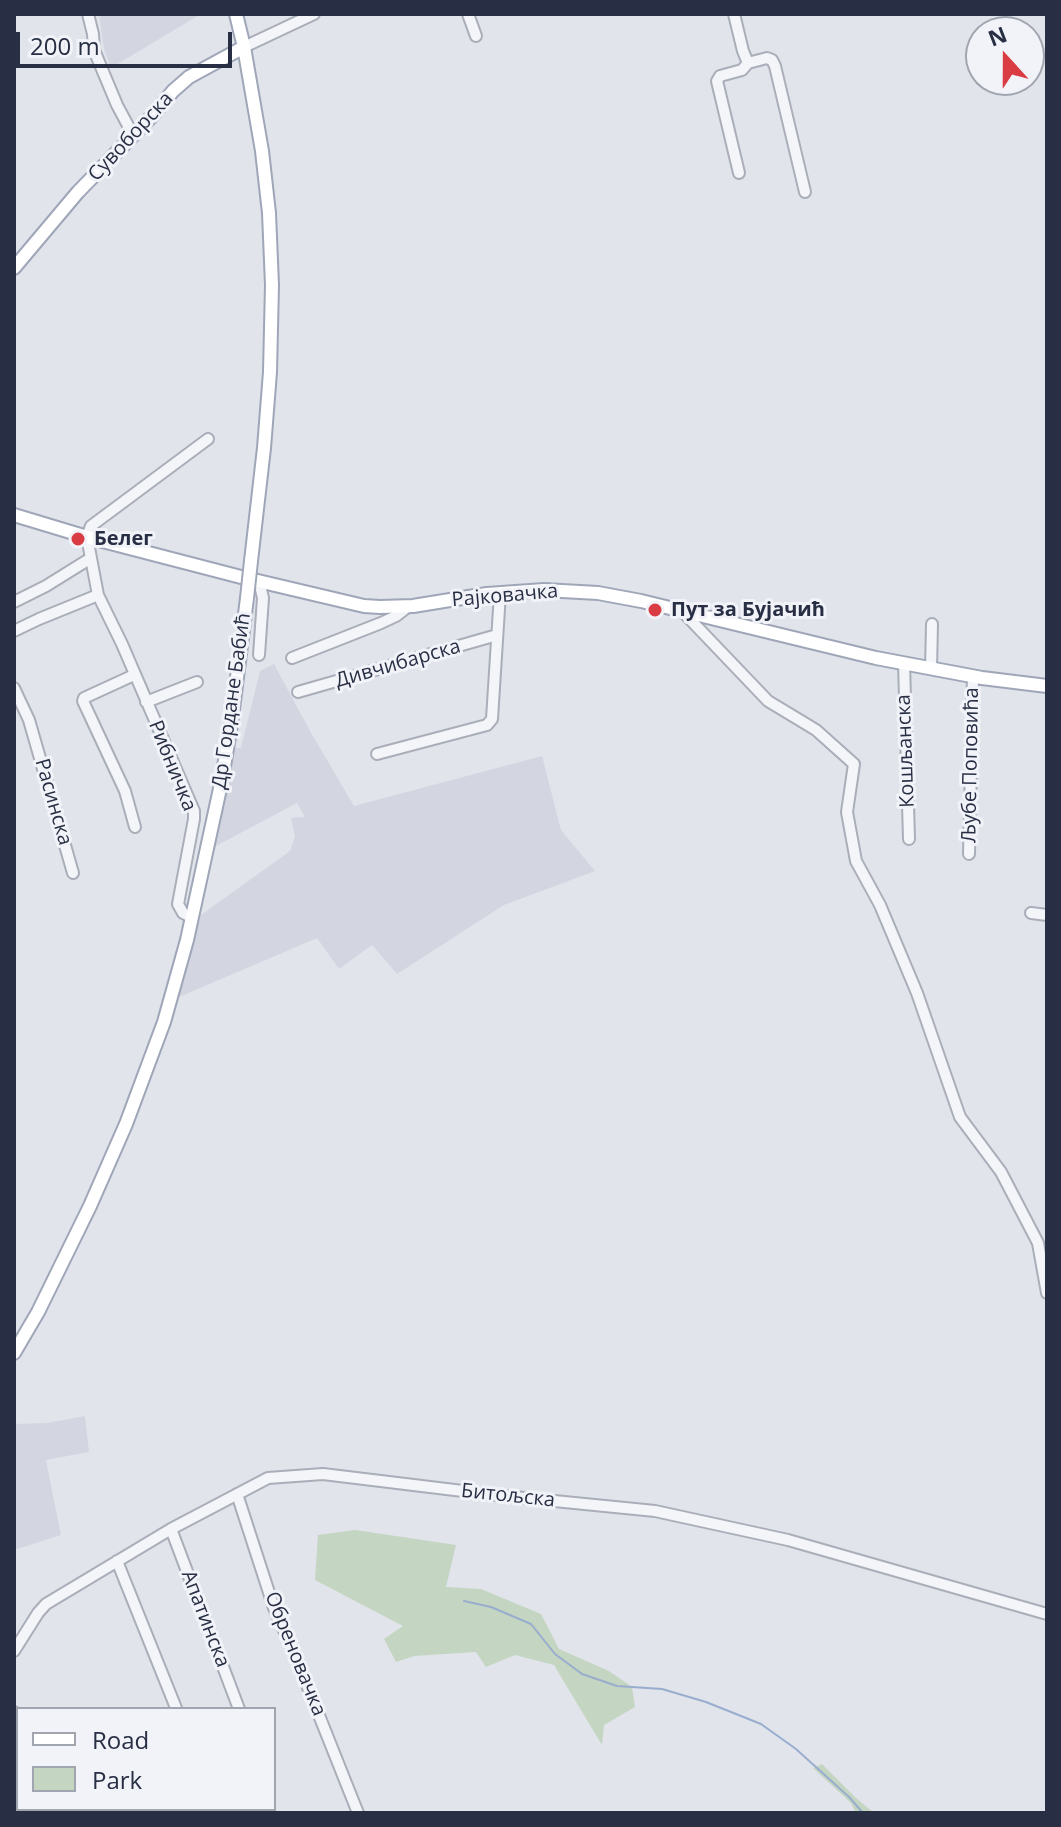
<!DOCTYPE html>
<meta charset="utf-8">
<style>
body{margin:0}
#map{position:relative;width:1061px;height:1827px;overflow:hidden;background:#e1e4eb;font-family:"Open Sans",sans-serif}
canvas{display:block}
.frame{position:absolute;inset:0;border:16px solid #282f44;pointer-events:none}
.legend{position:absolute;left:16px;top:1707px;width:260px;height:104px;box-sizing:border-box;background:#f1f3f8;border:2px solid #a1a5b0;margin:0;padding:10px 14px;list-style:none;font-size:24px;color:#282f44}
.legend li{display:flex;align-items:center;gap:16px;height:40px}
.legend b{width:40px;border:2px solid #a1a5b0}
.north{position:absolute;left:965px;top:16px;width:80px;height:80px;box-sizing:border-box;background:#f1f3f8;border:2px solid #a1a5b0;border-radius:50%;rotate:339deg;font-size:22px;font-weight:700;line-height:32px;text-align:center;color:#282f44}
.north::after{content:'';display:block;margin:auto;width:28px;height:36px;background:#d93c43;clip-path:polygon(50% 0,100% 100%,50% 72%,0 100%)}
.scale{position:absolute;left:16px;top:32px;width:216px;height:36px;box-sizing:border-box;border:4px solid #282f44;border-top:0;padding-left:10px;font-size:24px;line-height:28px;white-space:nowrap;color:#282f44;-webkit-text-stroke:6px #f1f3f8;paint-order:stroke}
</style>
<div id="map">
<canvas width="1061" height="1827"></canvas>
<div class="frame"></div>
<ul class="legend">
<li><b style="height:10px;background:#fff"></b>Road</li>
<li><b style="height:22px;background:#c4d5c1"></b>Park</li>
</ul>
<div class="north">N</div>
<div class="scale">200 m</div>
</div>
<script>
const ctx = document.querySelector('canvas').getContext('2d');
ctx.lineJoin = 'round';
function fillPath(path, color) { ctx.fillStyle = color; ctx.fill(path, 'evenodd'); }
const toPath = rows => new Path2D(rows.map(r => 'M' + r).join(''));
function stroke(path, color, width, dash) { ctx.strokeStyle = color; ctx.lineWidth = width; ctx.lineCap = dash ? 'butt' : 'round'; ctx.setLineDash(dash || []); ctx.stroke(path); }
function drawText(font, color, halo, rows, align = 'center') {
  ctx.font = font + ' "Open Sans",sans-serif'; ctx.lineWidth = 6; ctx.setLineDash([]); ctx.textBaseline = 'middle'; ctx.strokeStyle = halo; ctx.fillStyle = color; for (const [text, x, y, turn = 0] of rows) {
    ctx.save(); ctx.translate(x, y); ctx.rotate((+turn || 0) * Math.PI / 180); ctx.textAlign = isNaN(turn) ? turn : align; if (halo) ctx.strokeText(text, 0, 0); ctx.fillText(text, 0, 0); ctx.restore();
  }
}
const built = toPath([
 [99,14,201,14,111,68,104,49],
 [274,664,310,731,354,806,542,756,561,830,595,871,504,905,397,974,372,945,339,969,317,938,179,997,201,915,290,851,295,837,291,818,305,817,297,803,212,848,234,748,241,748,260,671],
 [85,1416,89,1452,46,1460,61,1535,14,1550,14,1424,47,1423]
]);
const green = toPath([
 [355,1530,456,1545,446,1587,481,1589,541,1614,559,1649,609,1671,632,1687,635,1707,604,1725,602,1745,554,1665,515,1655,486,1667,476,1652,414,1656,396,1662,384,1639,403,1626,315,1580,318,1535],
 [822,1764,856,1798,874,1813,856,1813,851,1803,813,1768]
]);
const stream = toPath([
 [464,1601,491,1607,531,1624,555,1654,582,1674,617,1686,662,1689,706,1702,761,1724,796,1749,849,1797,863,1813]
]);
const minor = toPath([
 [88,14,93,34,94,50,117,105,133,135],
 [468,14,476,36],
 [734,14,743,51,748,63,767,58,772,60,775,66,805,192],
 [244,47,314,14],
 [739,173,717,81,720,76,742,70,748,63],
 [259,581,263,598,259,655],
 [14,602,46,586,91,558],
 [682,611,768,701,816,730,854,764,847,812,856,861,880,905,917,993,960,1117,1001,1172,1038,1243,1047,1293],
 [14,631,39,619,98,595],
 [292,658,381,623,396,616,409,606],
 [904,663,909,839],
 [931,669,932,624],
 [134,675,84,698,83,701,125,791,135,827],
 [14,688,29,720,73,873],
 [298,692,497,635],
 [146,702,197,682],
 [377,754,487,725,492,719,500,593],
 [969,854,973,676],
 [1031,913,1047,915],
 [192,918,183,913,178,904,194,819,194,811,122,644,98,595,87,537,91,526,208,439],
 [237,1494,274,1608,295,1655,358,1813],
 [171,1529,239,1709],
 [117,1561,176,1708],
 [14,1651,38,1613,46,1604,171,1529,268,1478,323,1474,504,1496,655,1511,788,1540,1047,1614],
 [14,1712,18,1722],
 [70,1809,72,1813]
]);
const major = toPath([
 [236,14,244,47,262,151,269,213,272,285,270,372,264,448,251,561],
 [14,268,78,192,154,114,173,91,189,77,244,47],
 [14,515,87,537,241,577,364,606,380,607,413,606,487,594,544,590,598,593,641,601,876,658,982,678,1047,686],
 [14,1353,38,1312,90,1206,126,1124,164,1022,187,940,221,784,231,725,247,598]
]);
const majorBridge = toPath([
 [247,598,251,561]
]);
const markers = [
 [78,539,8,"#d93c43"],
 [655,610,8,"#d93c43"]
];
const streetNames = [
 ["Сувоборска",131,137,-47],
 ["Рајковачка",505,596,-5],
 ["Дивчибарска",398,664,-16],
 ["Др Гордане Бабић",232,701,-82],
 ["Кошљанска",906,751,-92],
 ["Љубе Поповића",971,765,-89],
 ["Рибничка",172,766,68],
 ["Расинска",53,802,74],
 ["Битољска",508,1496,6],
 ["Апатинска",205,1619,69],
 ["Обреновачка",295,1654,68]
];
const poiNames = [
 ["Белег",94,539],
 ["Пут за Бујачић",671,610]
];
fillPath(built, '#d3d6e0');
fillPath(green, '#c4d5c1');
stroke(stream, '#99adce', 2);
stroke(minor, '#aaaeb9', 14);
stroke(major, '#9fa6b8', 16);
stroke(minor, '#f4f5f9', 10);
stroke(major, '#fff', 12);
stroke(majorBridge, '#9fa6b8', 16, []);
stroke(majorBridge, '#fff', 12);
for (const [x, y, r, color] of markers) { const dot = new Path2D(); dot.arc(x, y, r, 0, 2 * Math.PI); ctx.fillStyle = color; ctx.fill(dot); stroke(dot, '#f1f3f8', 3); }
drawText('20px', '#282f44', '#f1f3f8', streetNames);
drawText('bold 20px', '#282f44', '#f1f3f8', poiNames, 'left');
</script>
